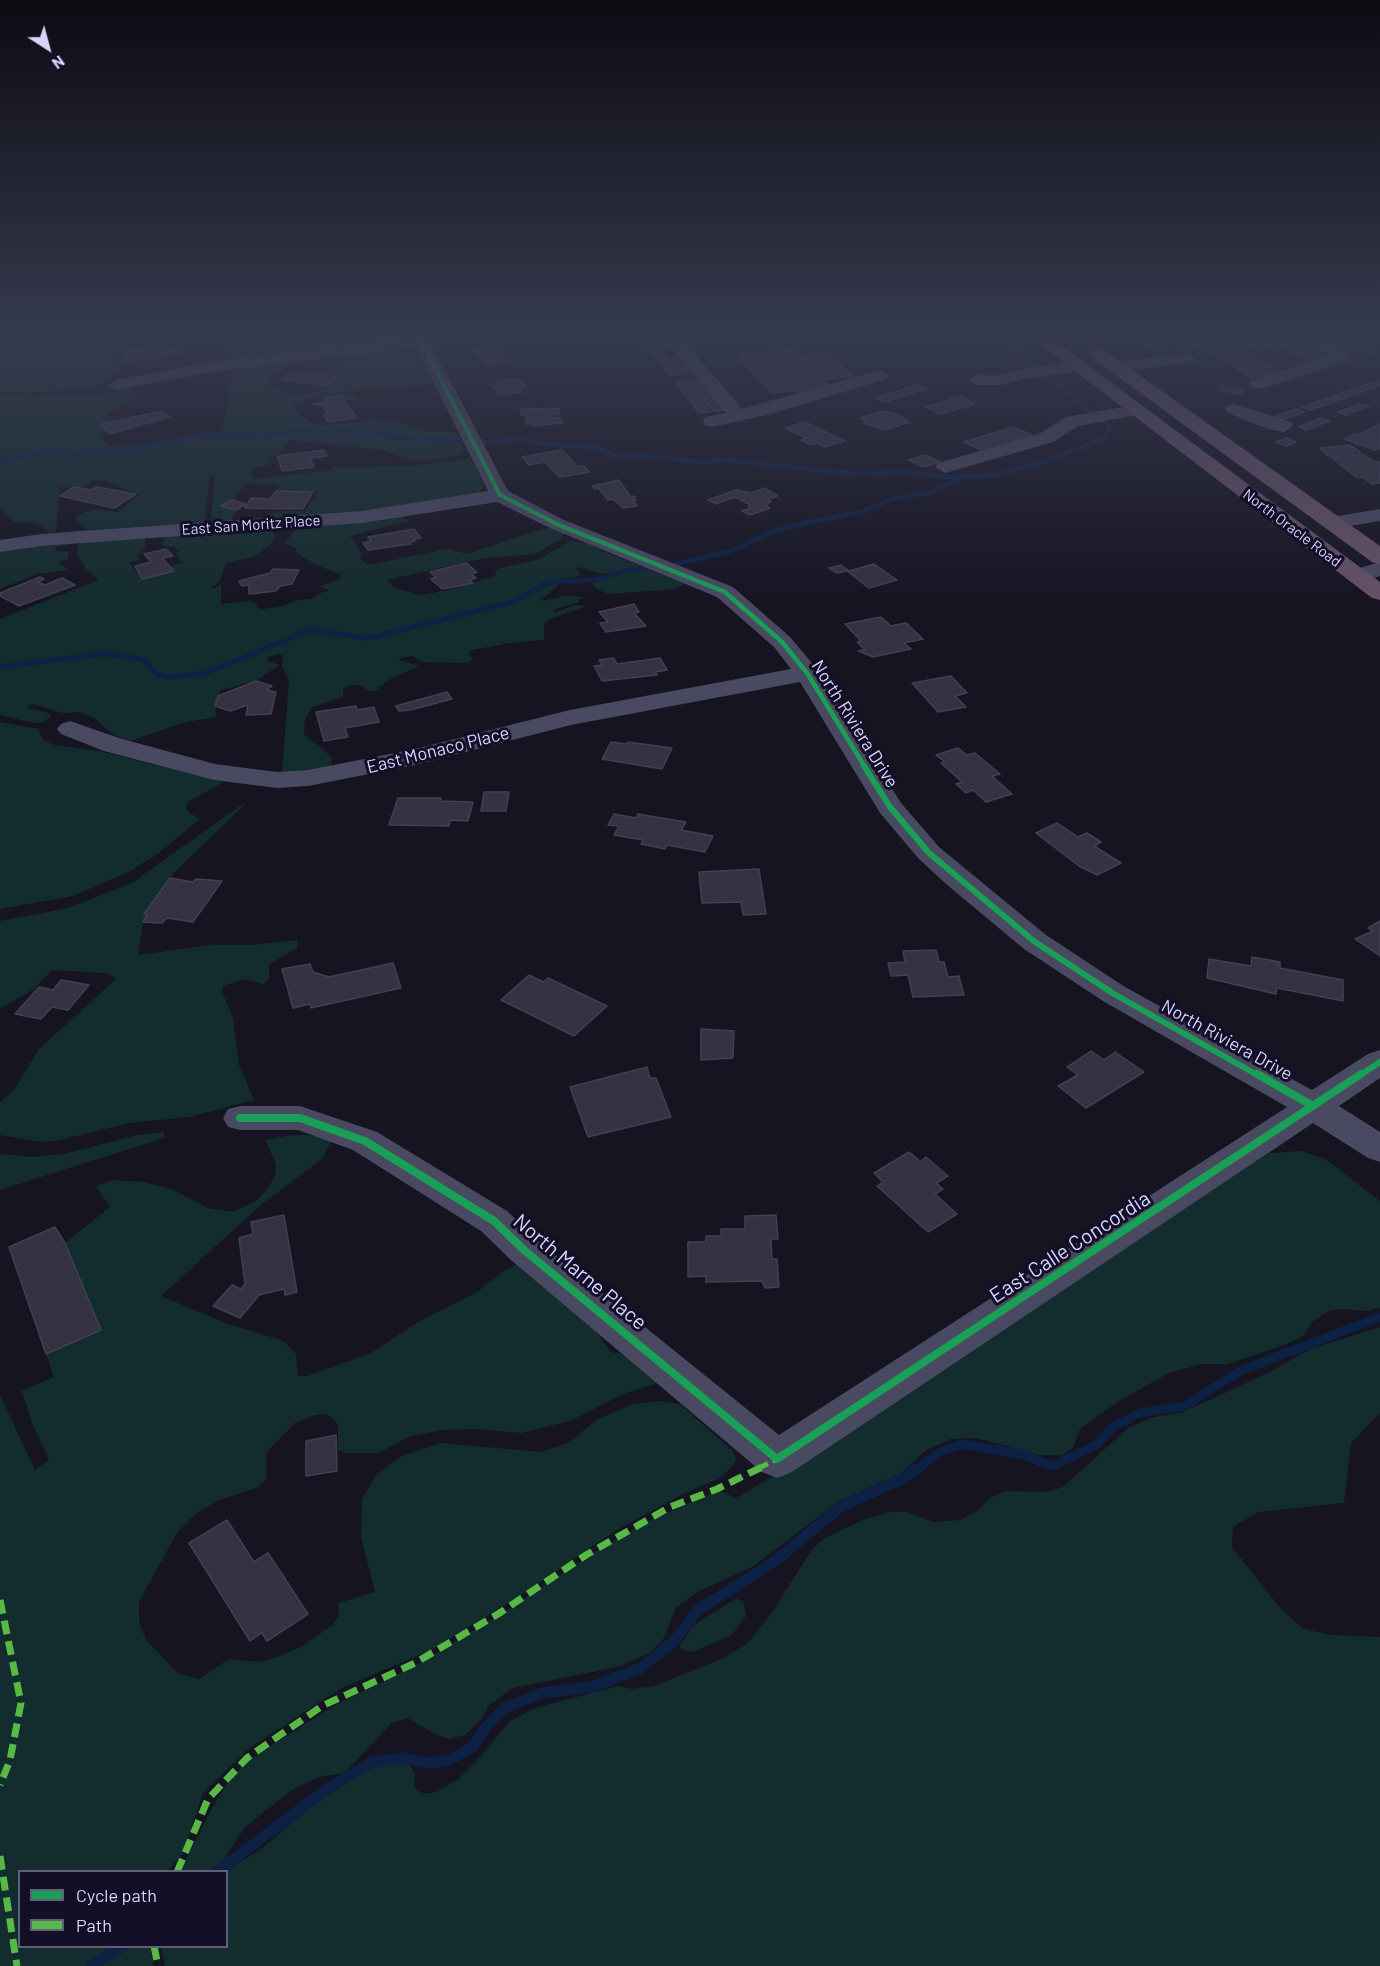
<!DOCTYPE html>
<style>
body{margin:0}
#map{position:relative;width:1380px;height:1966px;overflow:hidden;background:#161421;font-family:Barlow,sans-serif}
canvas{display:block}
.legend{position:absolute;left:18px;top:1870px;width:210px;height:78px;box-sizing:border-box;background:#130f26;border:2px solid #625e7d;margin:0;padding:8px 10px;list-style:none;font-size:18px;color:#d9d4ff}
.legend li{display:flex;align-items:center;gap:12px;height:30px}
.legend b{width:30px;border:2px solid #625e7d}
.north{position:absolute;left:18px;top:18px;width:60px;height:60px;-webkit-text-stroke:4px #130f26;paint-order:stroke;rotate:144deg;font-size:16px;font-weight:700;line-height:24px;text-align:center;color:#d9d4ff}
.north::after{content:'';display:block;margin:auto;width:21px;height:27px;background:#d9d4ff;clip-path:polygon(50% 0,100% 100%,50% 72%,0 100%)}
</style>
<div id="map">
<canvas width="1380" height="1966"></canvas>
<ul class="legend">
<li><b style="height:8px;background:#1a9f57"></b>Cycle path</li>
<li><b style="height:8px;background:#58b947"></b>Path</li>
</ul>
<div class="north">N</div>
</div>
<script>
const ctx = document.querySelector('canvas').getContext('2d');
ctx.lineJoin = 'round';
function fillPath(path, color) { ctx.fillStyle = color; ctx.fill(path, 'evenodd'); }
const toPath = rows => new Path2D(rows.map(r => 'M' + r).join(''));
function stroke(path, color, width, dash) { ctx.strokeStyle = color; ctx.lineWidth = width; ctx.lineCap = dash ? 'butt' : 'round'; ctx.setLineDash(dash || []); ctx.stroke(path); }
function drawText(font, color, halo, rows, align = 'center') {
  ctx.font = font + ' Barlow,sans-serif'; ctx.lineWidth = 6; ctx.setLineDash([]); ctx.textBaseline = 'middle'; ctx.strokeStyle = halo; ctx.fillStyle = color; for (const [text, x, y, turn = 0] of rows) {
    ctx.save(); ctx.translate(x, y); ctx.rotate((+turn || 0) * Math.PI / 180); ctx.textAlign = isNaN(turn) ? turn : align; if (halo) ctx.strokeText(text, 0, 0); ctx.fillText(text, 0, 0); ctx.restore();
  }
}
const green = toPath([
 [0,332,218,332,218,336,211,339,212,334,177,336,153,334,130,338,131,341,109,345,107,352,115,357,112,364,121,369,112,378,92,389,22,393,0,393],
 [226,332,407,332,409,337,233,361,220,341],
 [411,348,416,350,433,384,342,392,356,395,359,400,345,400,339,392,320,395,294,404,294,411,316,426,358,422,376,417,376,421,393,421,424,431,452,432,456,433,464,449,463,454,438,459,413,461,382,450,288,440,281,453,268,458,270,465,258,467,250,472,253,479,334,470,333,466,344,468,421,465,471,459,484,485,481,491,470,497,315,517,267,520,269,515,284,511,305,511,318,492,276,491,280,484,246,483,233,500,222,506,236,510,231,524,214,525,211,517,215,475,210,475,204,523,73,533,74,530,88,530,75,519,79,514,97,509,117,512,140,495,104,480,93,481,80,488,60,487,56,532,48,533,46,529,36,523,15,522,0,508,0,397,94,395,128,388,133,390,137,398,109,412,112,421,102,424,109,431,98,434,108,446,144,444,180,437,222,433,233,371,260,365,272,367,282,363,284,369,268,378,268,385,289,394,316,393,338,377,325,370,345,354],
 [403,516,409,521,350,536,362,554,359,558,367,564,373,564,447,549,467,554,542,529,555,528,565,531,562,538,535,554,485,558,387,580,395,588,420,595,444,591,495,576,496,570,501,568,538,560,570,541,589,543,600,550,685,584,676,589,609,594,595,588,592,583,621,573,617,571,603,574,580,567,574,568,581,574,575,577,544,581,542,583,545,586,561,583,542,599,543,601,565,596,583,597,577,603,555,609,554,613,575,605,587,606,548,620,544,624,544,640,510,643,472,650,468,653,472,658,471,661,465,663,422,662,413,656,400,658,399,660,419,666,390,679,375,691,369,691,360,685,347,686,343,690,343,697,312,707,305,720,304,734,332,757,331,765,327,768,282,773,289,680,282,667,283,656,279,654,267,657,268,661,280,665,255,681,221,690,215,704,216,717,186,722,130,741,114,735,94,718,80,712,62,713,33,704,27,708,49,713,51,717,43,722,34,723,0,715,0,619,98,580,87,570,77,554,79,542,145,536,145,549,137,555,140,560,129,563,142,579,173,570,171,566,183,563,176,554,179,552,175,547,162,546,165,536,269,529,275,536,270,545,253,557,226,563,219,582,212,587,214,589,221,584,221,604,250,601,257,604,257,608,263,609,279,607,299,600,312,599,320,593,330,591,320,586,341,579,340,574,314,564,296,552,297,548,286,544,285,542,299,526],
 [68,542,68,545,56,546,55,551,68,552,69,558,59,563,69,570,37,574,0,589,0,549],
 [0,722,38,729,43,740,54,745,99,751,224,782,188,802,186,808,190,813,200,819,159,853,129,872,73,896,0,909],
 [244,803,245,804,175,872,144,914,147,915,143,922,138,955,210,945,252,945,297,940,297,948,269,965,269,978,264,984,244,979,223,986,222,991,233,1018,239,1065,254,1100,189,1117,129,1123,60,1140,42,1142,0,1135,0,1102,14,1090,39,1049,117,978,106,973,52,970,34,989,0,1009,0,921,68,908,132,883],
 [164,1132,164,1138,0,1190,0,1154,32,1157,63,1154,138,1135],
 [292,1135,312,1135,332,1140,322,1159,262,1204,161,1296,228,1324,284,1341,296,1354,298,1376,307,1376,371,1353,418,1322,476,1293,502,1272,517,1264,592,1326,611,1352,628,1355,658,1383,623,1394,570,1421,550,1426,521,1433,476,1429,443,1430,410,1436,378,1453,347,1453,338,1450,338,1425,333,1418,325,1414,315,1415,295,1423,267,1452,266,1479,259,1487,217,1501,197,1513,178,1531,139,1602,139,1622,146,1640,179,1674,199,1679,229,1659,260,1662,283,1655,304,1645,332,1625,339,1615,338,1603,375,1592,361,1537,362,1499,377,1474,402,1456,441,1443,540,1452,568,1443,598,1419,633,1404,662,1401,680,1404,733,1451,736,1460,731,1468,716,1480,685,1493,615,1531,521,1595,431,1650,342,1688,251,1747,203,1793,183,1853,168,1871,20,1872,20,1946,150,1947,154,1966,0,1966,0,1395,35,1470,49,1460,32,1423,22,1391,54,1377,46,1354,101,1330,65,1243,110,1207,96,1186,112,1180,144,1182,174,1190,208,1208,233,1212,256,1201,268,1188,275,1176,276,1164,265,1140],
 [1301,1151,1325,1159,1380,1201,1380,1308,1366,1311,1343,1309,1329,1311,1313,1321,1304,1335,1287,1344,1228,1364,1201,1364,1169,1373,1116,1403,1080,1429,1073,1448,1063,1455,1038,1455,976,1438,951,1439,925,1451,900,1474,839,1501,752,1567,701,1590,676,1607,664,1638,651,1652,621,1666,513,1688,488,1706,482,1719,465,1735,449,1739,432,1733,408,1718,392,1723,344,1773,319,1777,292,1790,245,1827,225,1857,229,1865,235,1865,260,1850,321,1798,366,1770,382,1764,409,1764,415,1774,414,1786,423,1794,437,1792,458,1779,481,1756,510,1721,535,1708,618,1686,632,1689,654,1686,724,1658,749,1642,770,1615,813,1548,827,1537,863,1520,890,1512,907,1512,933,1522,960,1520,977,1511,990,1498,1004,1491,1046,1492,1063,1487,1128,1428,1150,1418,1183,1412,1266,1374,1310,1349,1380,1327,1380,1413,1351,1443,1344,1503,1258,1512,1233,1527,1232,1547,1281,1609,1302,1628,1330,1635,1380,1637,1380,1966,165,1966,161,1947,226,1946,226,1872,180,1871,212,1808,230,1779,246,1762,335,1705,413,1667,493,1619,590,1555,649,1521,715,1492,722,1492,736,1498,829,1444,1269,1153],
 [737,1598,744,1604,746,1616,732,1635,692,1652,684,1651,679,1647,695,1624]
]);
const streamFar3 = toPath([
 [1333,332,1380,358],
 [0,461,48,451,66,454,131,450,187,438,259,436,301,431,380,433,390,437,491,443,521,438,545,444,594,447,616,456,660,457,700,462,725,460,854,474,909,472,945,477,996,475,1038,464,1105,438,1110,426,992,332],
 [799,524,861,512,892,499,932,492,958,479]
]);
const streamFar2 = toPath([
 [668,566,730,551,775,531,805,523],
 [0,667,101,654,128,656,146,661,156,674,167,677,206,673,310,630,366,638,379,636,512,602,550,582,597,580,624,571,656,567]
]);
const streamFar1 = toPath([
 [917,1468,944,1450,962,1444,1021,1454,1052,1466,1098,1444,1110,1429,1140,1413,1184,1406,1242,1370,1380,1317]
]);
const stream = toPath([
 [217,1872,327,1789,372,1762,402,1758,430,1763,449,1760,473,1747,486,1727,505,1708,542,1693,591,1687,641,1668,675,1640,698,1610,774,1562,840,1507,900,1480,920,1467],
 [91,1966,123,1946]
]);
const building = toPath([
 [461,332,510,332,510,333,464,336,461,332],
 [1183,332,1294,332,1335,356,1307,361,1276,342,1268,343,1276,348,1255,350,1247,345,1238,346,1281,372,1252,378,1211,353,1207,349,1211,348,1205,344,1183,332],
 [1151,340,1171,353,1161,354,1142,341,1151,340],
 [1193,340,1205,344,1184,348,1175,342,1193,340],
 [492,345,509,362,488,366,470,349,492,345],
 [177,347,180,353,127,361,119,351,131,349,132,351,145,349,146,352,177,347],
 [793,349,800,356,828,353,853,376,823,380,830,387,772,393,738,355,793,349],
 [661,350,667,358,657,359,651,351,661,350],
 [681,358,693,373,683,374,671,359,681,358],
 [669,359,681,375,670,376,658,360,669,359],
 [292,371,339,376,326,385,281,380,292,371],
 [511,379,521,380,526,386,518,388,522,392,499,395,492,386,498,385,495,381,511,379],
 [699,380,712,396,701,397,688,381,699,380],
 [1380,380,1380,386,1367,390,1359,387,1380,380],
 [686,381,698,397,687,398,675,382,686,381],
 [917,385,926,389,885,402,875,398,917,385],
 [1222,386,1245,390,1242,394,1219,390,1222,386],
 [1355,388,1364,391,1340,400,1331,397,1355,388],
 [341,395,357,418,328,422,323,414,328,413,321,405,312,404,326,402,323,398,341,395],
 [962,396,975,404,941,414,926,407,962,396],
 [714,398,724,410,713,411,703,399,714,398],
 [1328,398,1337,401,1311,410,1301,407,1328,398],
 [700,399,710,412,699,413,689,400,700,399],
 [1361,404,1369,406,1346,415,1338,412,1361,404],
 [559,408,560,414,551,415,552,418,561,418,562,423,533,426,533,424,526,424,525,419,531,417,521,415,520,409,559,408],
 [1296,409,1305,412,1285,419,1276,416,1296,409],
 [163,411,169,417,110,434,101,424,163,411],
 [883,411,893,413,910,422,885,430,863,423,868,421,860,418,883,411],
 [1321,418,1330,421,1306,430,1298,427,1321,418],
 [805,422,845,441,825,447,816,443,811,445,801,440,806,438,785,428,805,422],
 [1380,424,1380,448,1375,450,1344,439,1356,434,1366,435,1361,434,1380,424],
 [1013,427,1032,435,983,451,964,442,1013,427],
 [1286,438,1296,442,1286,446,1275,442,1286,438],
 [1349,445,1360,452,1352,452,1354,455,1362,454,1375,462,1380,462,1380,483,1372,484,1362,477,1357,478,1332,458,1341,457,1328,456,1320,448,1349,445],
 [324,450,327,456,310,458,314,467,282,471,277,456,324,450],
 [562,450,578,467,584,466,590,472,560,477,545,462,529,465,522,457,562,450],
 [925,455,940,462,924,467,909,460,925,455],
 [619,480,631,497,634,496,636,500,633,500,637,506,623,508,613,499,608,500,599,489,595,489,592,486,619,480],
 [74,487,91,490,96,487,136,494,114,508,60,496,74,487],
 [764,488,778,496,768,499,771,501,766,506,770,508,750,515,742,511,751,508,748,506,751,505,735,497,716,504,708,500,736,490,751,493,764,488],
 [276,491,313,492,303,509,245,508,251,498,270,499,276,491],
 [231,500,233,500,246,504,236,510,221,506,231,500],
 [414,529,421,538,414,539,415,541,410,542,411,544,368,550,363,543,371,541,368,537,414,529],
 [166,549,173,556,162,558,174,571,142,579,135,566,151,562,144,554,166,549],
 [466,563,477,572,471,574,476,578,470,580,473,583,442,589,431,579,436,577,430,572,466,563],
 [874,564,897,580,869,588,847,571,837,573,829,568,841,565,849,571,874,564],
 [273,569,299,570,292,584,280,586,276,591,249,594,249,585,242,586,239,581,270,573,273,569],
 [40,577,44,579,37,582,45,585,62,578,75,585,19,606,0,596,0,593,40,577],
 [634,604,639,612,634,613,646,626,606,632,600,623,608,622,599,612,634,604],
 [881,617,891,626,906,623,923,639,904,643,911,649,873,657,858,651,865,650,857,642,861,641,845,624,881,617],
 [614,658,617,664,660,658,667,670,655,672,657,675,602,681,594,666,602,665,599,660,614,658],
 [951,676,967,693,955,696,966,707,938,712,912,683,951,676],
 [256,681,272,686,267,690,276,692,271,714,246,715,248,705,230,711,215,706,218,696,256,681],
 [447,692,452,699,410,710,399,711,396,706,447,692],
 [356,706,357,710,374,707,379,722,345,728,348,737,324,741,316,712,356,706],
 [611,742,627,744,628,742,672,748,662,769,602,759,611,742],
 [958,748,967,755,975,753,1000,774,992,776,1012,794,986,802,973,790,966,793,956,784,962,782,941,763,945,762,936,755,958,748],
 [484,792,509,792,506,811,481,811,484,792],
 [398,798,441,798,440,801,473,802,468,821,450,820,449,826,389,825,398,798],
 [614,814,636,818,638,814,686,822,681,830,713,836,705,852,667,845,665,849,641,844,643,840,614,835,619,826,608,825,614,814],
 [1057,823,1078,837,1087,833,1101,842,1094,846,1121,863,1097,875,1079,866,1036,833,1057,823],
 [759,869,766,914,743,915,741,902,702,903,699,872,759,869],
 [170,878,193,882,196,879,222,881,193,922,167,918,162,923,143,922,147,915,144,914,170,878],
 [1380,921,1380,956,1355,939,1373,931,1368,928,1380,921],
 [936,950,939,962,944,962,948,977,959,976,964,995,913,997,908,975,891,976,888,963,905,962,903,951,936,950],
 [1252,957,1280,962,1280,968,1343,980,1343,1001,1277,988,1276,994,1207,978,1209,959,1251,966,1252,957],
 [393,963,401,988,311,1008,310,1004,293,1008,282,969,310,964,313,972,329,977,393,963],
 [529,975,543,982,548,978,607,1006,574,1036,501,1000,529,975],
 [61,980,89,985,68,1010,52,1007,41,1019,15,1014,39,987,53,990,61,980],
 [701,1029,734,1031,733,1058,701,1060,701,1029],
 [1091,1051,1104,1060,1115,1052,1144,1072,1086,1108,1058,1086,1078,1075,1067,1067,1091,1051],
 [647,1067,650,1078,656,1078,671,1117,588,1137,570,1087,647,1067],
 [909,1152,921,1162,926,1157,948,1176,936,1183,943,1189,935,1194,957,1214,928,1232,877,1186,883,1182,874,1173,909,1152],
 [284,1215,297,1292,285,1295,284,1289,259,1295,240,1318,213,1306,232,1285,241,1289,245,1284,239,1238,253,1234,251,1222,284,1215],
 [776,1215,778,1239,771,1239,772,1259,777,1259,779,1287,765,1288,762,1281,706,1282,706,1276,688,1277,688,1242,706,1242,706,1236,721,1236,721,1229,745,1229,745,1216,776,1215],
 [55,1227,65,1243,101,1330,46,1354,9,1247,55,1227],
 [336,1435,337,1471,306,1476,306,1441,336,1435],
 [227,1520,254,1562,268,1553,308,1614,267,1641,262,1633,250,1641,189,1543,227,1520]
]);
const minorTunnel = toPath([
 [1183,341,1193,348]
]);
const minor = toPath([
 [409,332,425,332,508,491,564,520,733,587,790,637,816,668,901,803,939,847,1046,935,1125,987,1312,1090,1368,1054,1380,1050,1380,1078,1339,1106,1380,1132,1380,1162,1368,1158,1313,1123,792,1472,777,1478,762,1472,511,1260,481,1231,353,1150,298,1130,240,1130,228,1127,223,1118,228,1109,240,1106,300,1106,377,1132,507,1211,537,1240,779,1435,1287,1107,1103,1001,1024,949,946,884,919,859,880,813,800,682,571,725,415,765,308,786,277,788,214,780,104,751,61,734,57,729,61,724,70,721,122,739,215,764,277,772,308,770,415,749,570,710,791,669,774,647,717,597,550,528,497,502,362,523,41,546,0,552,0,540,41,534,362,511,488,491,416,347,205,373,116,390,107,385,116,380,205,363,411,337,409,332],
 [680,332,709,332,707,335,684,341,742,409,880,370,889,375,886,379,771,414,712,427,705,425,703,421,705,417,726,413,669,345,646,351,638,346,640,342,680,332],
 [1165,332,1189,337,1191,341,1183,346,1158,341,1156,337,1158,333,1165,332],
 [1296,332,1316,332,1346,349,1349,357,1347,361,1264,388,1252,388,1249,384,1252,380,1331,355,1296,332],
 [1187,353,1195,358,1193,362,1116,372,1107,367,1116,362,1187,353],
 [1079,362,1088,367,1085,371,1027,378,1001,385,977,385,968,380,977,375,1000,375,1026,368,1079,362],
 [1234,404,1291,422,1293,426,1284,432,1268,429,1228,413,1225,409,1228,405,1234,404],
 [1136,405,1145,410,1142,414,1078,426,1053,442,952,471,945,473,935,467,938,463,1039,434,1066,417,1136,405],
 [1380,509,1380,521,1332,529,1325,527,1322,523,1325,519,1332,517,1380,509],
 [1380,562,1380,576,1358,583,1350,581,1347,576,1350,571,1380,562]
]);
const highway = toPath([
 [1024,332,1043,332,1380,582,1380,600,1372,598,1024,332],
 [1097,348,1103,349,1380,546,1380,564,1372,562,1091,357,1088,353,1097,348]
]);
const quietFar1 = toPath([
 [759,1468,777,1459]
]);
const quiet = toPath([
 [0,1600,21,1703,10,1760,0,1785],
 [0,1856,17,1966],
 [177,1872,208,1799,247,1758,322,1706,415,1663,498,1614,586,1555,670,1507,717,1489,762,1467],
 [154,1946,158,1966]
]);
const cyclewayFar3 = toPath([
 [417,332,500,495,557,524]
]);
const cyclewayFar2 = toPath([
 [554,523,725,592,782,642,807,673,865,767]
]);
const cyclewayFar1 = toPath([
 [864,766,890,807,929,853,1035,942,1114,994,1259,1076],
 [1359,1076,1380,1062]
]);
const cycleway = toPath([
 [1257,1074,1313,1106],
 [240,1118,300,1118,365,1141,494,1221,524,1250,777,1459,1361,1074]
]);
const farStreetnames = [
 ["East San Moritz Place",251,525,-4],
 ["North Oracle Road",1292,528,37]
];
const streetNames = [
 ["North Riviera Drive",855,724,58],
 ["East Monaco Place",438,750,-14],
 ["North Riviera Drive",1227,1040,29]
];
const nearStreetnames = [
 ["East Calle Concordia",1070,1247,-33],
 ["North Marne Place",580,1272,40]
];
fillPath(green, '#132c2d');
stroke(streamFar3, '#0d2144', 4.5);
stroke(streamFar2, '#0d2144', 5);
stroke(streamFar1, '#0d2144', 9);
stroke(stream, '#0d2144', 11);
fillPath(building, '#343243');
stroke(building, '#433f54', 1.5);
stroke(minorTunnel, '#333142', 19, [19, 9]);
fillPath(minor, '#4a4962');
fillPath(highway, '#67516a');
stroke(quietFar1, '#58b947', 5, [10, 5]);
stroke(quiet, '#58b947', 7, [14, 7]);
stroke(cyclewayFar3, '#1a9f57', 4);
stroke(cyclewayFar2, '#1a9f57', 4.5);
stroke(cyclewayFar1, '#1a9f57', 6);
stroke(cycleway, '#1a9f57', 8);
const sky = ctx.createLinearGradient(0, 0, 0, 607);
sky.addColorStop(0, '#0c0b12');
sky.addColorStop(0.55, '#363a4e');
sky.addColorStop(1, '#363a4e00');
ctx.fillStyle = sky;
ctx.fillRect(0, 0, 1380, 607);
drawText('15px', '#d9d4ff', '#130f26', farStreetnames);
drawText('18px', '#d9d4ff', '#130f26', streetNames);
drawText('21px', '#d9d4ff', '#130f26', nearStreetnames);
</script>
